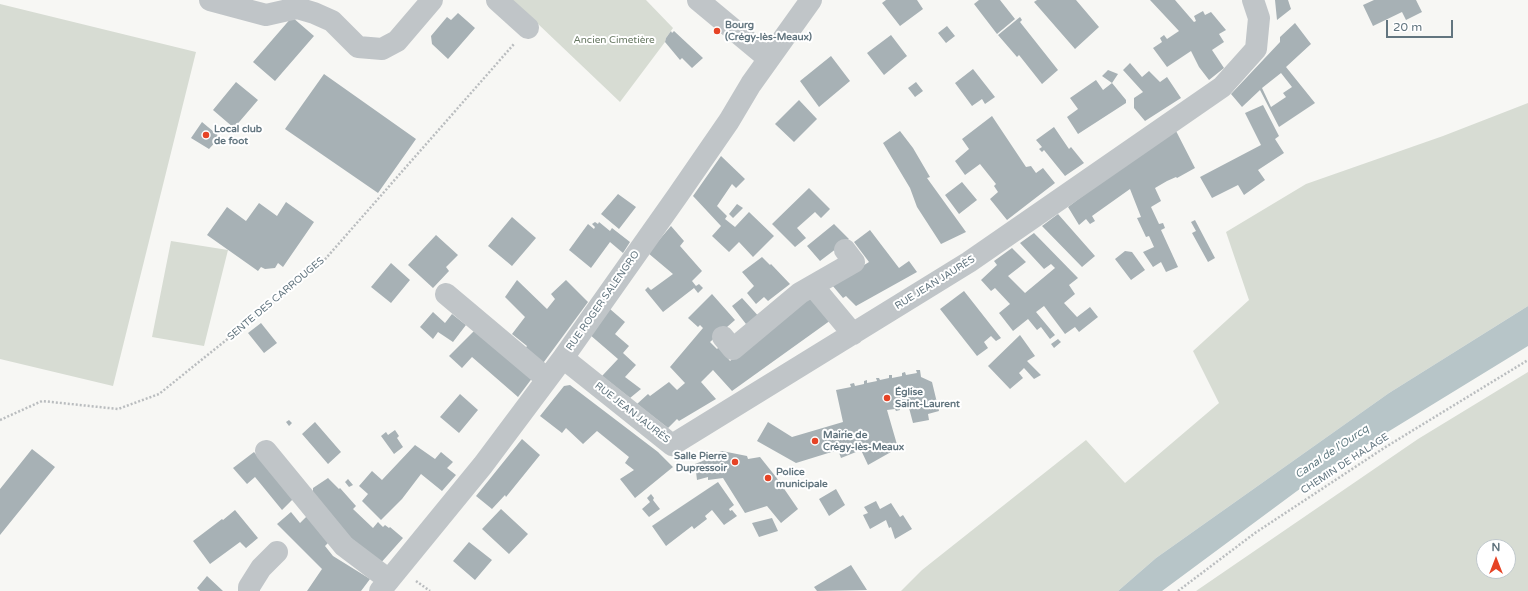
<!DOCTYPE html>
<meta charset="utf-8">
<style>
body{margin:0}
#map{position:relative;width:1528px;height:591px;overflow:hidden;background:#f7f7f4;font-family:"Varela Round",sans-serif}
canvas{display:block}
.north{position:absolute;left:1476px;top:539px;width:40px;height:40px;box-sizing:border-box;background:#fff;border:1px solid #c0c8cc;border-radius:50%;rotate:0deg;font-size:11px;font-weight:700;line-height:16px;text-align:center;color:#62757f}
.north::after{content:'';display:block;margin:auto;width:14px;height:18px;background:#e64325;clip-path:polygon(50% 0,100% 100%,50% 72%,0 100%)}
.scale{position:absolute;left:1386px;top:20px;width:67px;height:18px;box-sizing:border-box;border:2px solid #62757f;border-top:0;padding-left:5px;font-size:12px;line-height:14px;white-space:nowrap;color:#62757f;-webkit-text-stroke:3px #fff;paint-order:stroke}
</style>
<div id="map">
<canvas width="1528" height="591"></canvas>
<div class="north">N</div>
<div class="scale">20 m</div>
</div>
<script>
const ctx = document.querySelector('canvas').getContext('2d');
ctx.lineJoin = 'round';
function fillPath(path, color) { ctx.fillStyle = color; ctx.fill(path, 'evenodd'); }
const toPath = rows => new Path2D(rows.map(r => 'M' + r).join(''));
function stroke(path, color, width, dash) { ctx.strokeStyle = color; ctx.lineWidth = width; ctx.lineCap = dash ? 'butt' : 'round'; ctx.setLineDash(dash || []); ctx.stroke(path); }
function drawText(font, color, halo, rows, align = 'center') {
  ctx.font = font + ' "Varela Round",sans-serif'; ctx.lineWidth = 4; ctx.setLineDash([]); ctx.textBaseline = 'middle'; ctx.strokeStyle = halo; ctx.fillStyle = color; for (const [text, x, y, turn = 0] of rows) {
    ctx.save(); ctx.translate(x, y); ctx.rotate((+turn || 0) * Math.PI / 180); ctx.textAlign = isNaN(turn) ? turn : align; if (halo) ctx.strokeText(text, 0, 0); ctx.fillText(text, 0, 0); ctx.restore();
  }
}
const green = toPath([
 [511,0,646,0,673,28,666,38,665,42,620,102,537,23],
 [0,4,196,52,113,386,0,359],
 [1528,103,1528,306,1389,393,1156,558,1118,591,901,591,922,570,1086,440,1125,483,1219,403,1193,351,1249,300,1226,232,1306,184,1443,136],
 [171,241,228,250,204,346,152,337],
 [1528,372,1528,591,1196,591,1418,439],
 [1484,547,1508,547,1508,571,1484,571]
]);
const water = toPath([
 [1528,306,1528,346,1324,471,1162,591,1118,591,1156,558,1389,393]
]);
const building = toPath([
 [886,0,917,0,923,9,900,26,882,3],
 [979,0,1000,0,1015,19,997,34,974,4],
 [1037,0,1076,0,1099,27,1075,49,1034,2],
 [1150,0,1175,0,1194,22,1196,21,1194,16,1203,11,1205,15,1211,12,1226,30,1219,34,1224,42,1212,50,1224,68,1209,80,1199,67,1191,51,1167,67,1153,48,1162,42,1160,38,1164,35,1167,39,1179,31],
 [1275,0,1288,0,1291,9,1277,20],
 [1374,0,1416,0,1422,12,1406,20,1402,12,1373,26,1363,5],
 [458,13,475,28,448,59,432,44,431,36,447,17,451,20],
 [292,17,314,36,275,81,253,62],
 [1020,17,1022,20,1020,22,1058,70,1042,84,1019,55,1017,57,998,35],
 [1295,23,1311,44,1286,67,1315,103,1279,127,1260,90,1242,107,1231,94,1280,42,1280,37],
 [1281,73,1292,87,1283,93,1286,97,1271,107,1262,88],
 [947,26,955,36,946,43,938,33],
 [671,31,672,33,674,31,703,58,692,68,682,58,680,60,665,42,666,38],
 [891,35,907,56,884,75,867,53],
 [831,56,850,81,819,107,800,81],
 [1130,63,1142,77,1149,71,1160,82,1167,77,1181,98,1145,121,1134,108,1134,98,1143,92,1123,70],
 [973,69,995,97,985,104,982,99,972,106,955,83],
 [1108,70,1118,74,1112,83,1102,76],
 [324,74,416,139,378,193,285,129],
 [1096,80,1103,90,1112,83,1126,100,1126,103,1078,134,1067,117,1078,109,1070,98],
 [236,82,258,100,234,128,213,110],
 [916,82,923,91,915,97,908,88],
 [799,100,817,119,794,142,775,124],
 [1263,105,1279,136,1275,139,1284,153,1258,170,1265,180,1244,195,1238,185,1212,198,1200,177,1261,145,1245,113],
 [992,116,1026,167,1031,166,1036,173,1043,168,1055,183,1007,220,990,199,998,192,994,186,996,184,980,164,965,175,955,161,969,149,962,139],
 [202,122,220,137,209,149,191,138],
 [1054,127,1069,149,1071,147,1084,163,1065,176,1044,150,1042,152,1039,149,1042,147,1036,140],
 [1175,129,1195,168,1177,178,1176,177,1167,181,1155,188,1161,201,1151,207,1159,224,1163,223,1165,228,1161,230,1178,267,1166,272,1161,262,1153,267,1143,252,1154,247,1149,236,1146,237,1137,218,1141,217,1130,189,1092,216,1095,221,1090,224,1086,219,1079,225,1068,207,1128,161],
 [900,131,913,148,930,177,927,178,966,232,941,244,917,207,910,188,883,143],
 [721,156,745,179,736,188,732,184,717,206,727,216,725,219,735,227,749,212,774,236,753,257,739,242,729,252,712,236,721,226,693,196],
 [962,182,977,200,959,214,945,195],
 [809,188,830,209,821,218,815,212,797,228,806,238,795,247,772,224],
 [618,194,636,207,619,229,601,214],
 [286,202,314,222,283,267,278,263,275,268,265,269,261,267,258,271,207,235,227,207,246,221,259,203,277,216],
 [737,204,743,208,733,218,729,214],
 [1058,214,1095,256,1082,267,1042,226],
 [512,217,536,238,512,266,488,246],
 [1195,220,1215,258,1208,262,1192,233,1196,231,1191,222],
 [595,222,598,224,599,222,610,231,612,228,630,242,623,253,610,242,591,268,569,250,588,224,594,229,595,227,592,224],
 [834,224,849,239,820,261,807,246],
 [671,226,684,241,680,246,702,271,692,281,696,286,699,284,703,288,698,293,694,288,663,312,645,290,648,287,651,290,673,274,648,253],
 [870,230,899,268,909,261,917,272,856,306,846,296,843,298,832,285,869,262,854,242],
 [1034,233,1078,278,1069,285,1075,294,1064,303,1077,317,1090,307,1098,317,1079,332,1075,327,1065,334,1044,306,1036,312,1055,335,1050,339,1041,327,1037,330,1028,319,1013,331,999,313,1010,304,995,288,991,291,981,280,997,265,994,261,1012,248,1026,262,1008,276,1025,293,1055,268,1051,264,1044,269,1020,243],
 [436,235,458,255,446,267,449,271,433,288,408,265],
 [1125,251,1132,252,1145,270,1131,280,1115,259],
 [762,257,770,265,771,264,790,284,768,301,764,297,756,304,747,293,754,286,742,272],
 [391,263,410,280,391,303,371,287],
 [517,280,547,309,555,299,551,294,566,280,588,302,541,366,523,351,527,346,512,334,525,317,505,297],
 [964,291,1001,338,996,341,991,336,984,342,988,348,977,356,940,309],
 [712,294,735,320,710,342,717,349,719,347,730,361,808,297,831,320,732,391,713,370,701,382,716,399,679,421,677,419,668,428,637,404,648,394,650,396,669,382,677,390,685,383,670,367,703,328,700,325,698,327,688,318],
 [742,298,762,320,746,324,732,306],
 [610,309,625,322,615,334,629,346,623,353,636,365,625,377,641,389,630,398,602,376,618,359,589,334],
 [433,312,445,323,452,314,466,325,453,342,438,332,433,339,420,327],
 [261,323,277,343,264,353,248,333],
 [474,331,533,377,518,397,472,357,462,368,449,356],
 [1020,335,1035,356,1027,361,1041,375,1034,379,1024,368,1019,373,1023,378,1010,389,988,366],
 [1058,339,1061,342,1054,348,1051,344],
 [916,370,920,370,921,377,932,382,939,411,928,414,929,420,913,423,909,408,906,409,906,406,899,408,900,410,896,411,895,409,887,410,898,448,868,465,861,450,841,458,838,450,796,463,757,441,768,422,792,437,843,422,836,390,851,387,850,384,854,383,855,386,864,384,864,381,867,380,867,383,877,381,876,378,879,378,880,380,889,378,889,375,892,375,892,378,902,376,902,373,905,372,906,375,917,373],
 [570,385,658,452,673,467,635,498,620,479,634,470,625,463,629,457,597,431,583,444,566,428,562,433,540,416,564,386],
 [460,394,478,410,459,433,440,417],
 [289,420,292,423,289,426,286,422],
 [315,422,341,452,328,464,302,434],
 [395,430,399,436,397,438,403,447,394,454,381,436,386,432,388,435],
 [522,439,540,455,506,497,505,495,492,509,476,496],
 [415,445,435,459,441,452,453,462,447,468,456,475,442,491,421,474,402,499,381,520,362,501,368,494,359,486,372,471,382,480],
 [32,449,55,467,0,535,0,489],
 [722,451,747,456,748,459,760,457,776,477,798,509,781,523,767,506,745,513,723,478,708,480,708,477,697,480,695,464,705,460,705,457],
 [254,452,293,499,282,510,255,477,247,484,233,468],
 [328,478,339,489,340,488,356,506,353,509,373,528,378,522,383,527,385,525,389,528,390,527,403,538,379,565,346,533,313,497,313,488],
 [348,479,353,485,349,487,345,482],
 [718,482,734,505,729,509,730,511,732,510,737,516,724,525,712,510,705,516,707,519,694,529,692,526,666,546,652,526],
 [836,489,845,505,829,516,819,499],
 [651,494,654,498,653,500,660,509,649,517,642,509,650,502,647,498],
 [876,501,880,509,891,503,900,517,903,515,912,529,895,539,891,527,889,528,886,520,870,529,863,515,868,513,864,507],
 [501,509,528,534,509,554,482,529],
 [235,510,258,538,246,548,240,542,210,564,193,541,222,519,223,520],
 [291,512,300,523,307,516,329,542,325,546,333,556,370,579,361,591,307,591,322,569,277,524],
 [772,518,778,531,759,537,752,523],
 [469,542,492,560,475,580,453,561],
 [851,565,867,590,817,591,814,587],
 [207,576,223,591,200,591,197,588]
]);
const path = toPath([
 [0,420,42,401,118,409,159,394,320,265,514,44],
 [416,581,430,591],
 [1178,591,1255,533,1384,448,1528,360]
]);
const minor = toPath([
 [210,0,266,15,297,8,314,13,332,21,358,47,382,49,397,41,432,0],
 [497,0,528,28],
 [698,0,769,59],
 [813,286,853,334],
 [446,294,547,379],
 [723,337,733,349,800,293,854,262,845,250],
 [563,358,672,445,969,262,1222,87,1256,49,1259,18,1253,0],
 [266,451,344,546,389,580],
 [249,591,249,587,261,568,277,552],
 [380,591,483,465,563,358,678,195,729,121,751,84,811,0]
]);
const markers = [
 [717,31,4,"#e64325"],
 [206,135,4,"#e64325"],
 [887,398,4,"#e64325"],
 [815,441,4,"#e64325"],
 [735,462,4,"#e64325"],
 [768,478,4,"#e64325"]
];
const poiNames = [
 ["Bourg",725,25],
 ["(Crégy-lès-Meaux)",725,37],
 ["Local club",214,129],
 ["de foot",214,141],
 ["Église",895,392],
 ["Saint-Laurent",895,404],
 ["Mairie de",823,435],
 ["Crégy-lès-Meaux",823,447],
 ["Salle Pierre",727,456,"right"],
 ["Dupressoir",727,468,"right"],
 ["Police",776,472],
 ["municipale",776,484]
];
const parkNames = [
 ["Ancien Cimetière",614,40]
];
const streetNames = [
 ["RUE JEAN JAURÈS",935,283,-32],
 ["SENTE DES CARROUGES",276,299,-40],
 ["RUE ROGER SALENGRO",603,301,-55],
 ["RUE JEAN JAURÈS",632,413,38],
 ["CHEMIN DE HALAGE",1345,464,-33]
];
const waterNames = [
 ["Canal de l'Ourcq",1332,452,-34]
];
fillPath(green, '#d7dcd3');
fillPath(water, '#b7c5c8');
fillPath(building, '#a7b1b5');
stroke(path, '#babdbf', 2.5, [2, 2]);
stroke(minor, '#c0c5c8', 22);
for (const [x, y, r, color] of markers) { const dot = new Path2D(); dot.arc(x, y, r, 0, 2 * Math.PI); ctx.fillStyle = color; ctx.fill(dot); stroke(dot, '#fff', 1.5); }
drawText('bold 10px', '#62757f', '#fff', poiNames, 'left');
drawText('10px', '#667761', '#fff', parkNames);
drawText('10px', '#62757f', '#fff', streetNames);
drawText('italic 11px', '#617b82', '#fff', waterNames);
</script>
